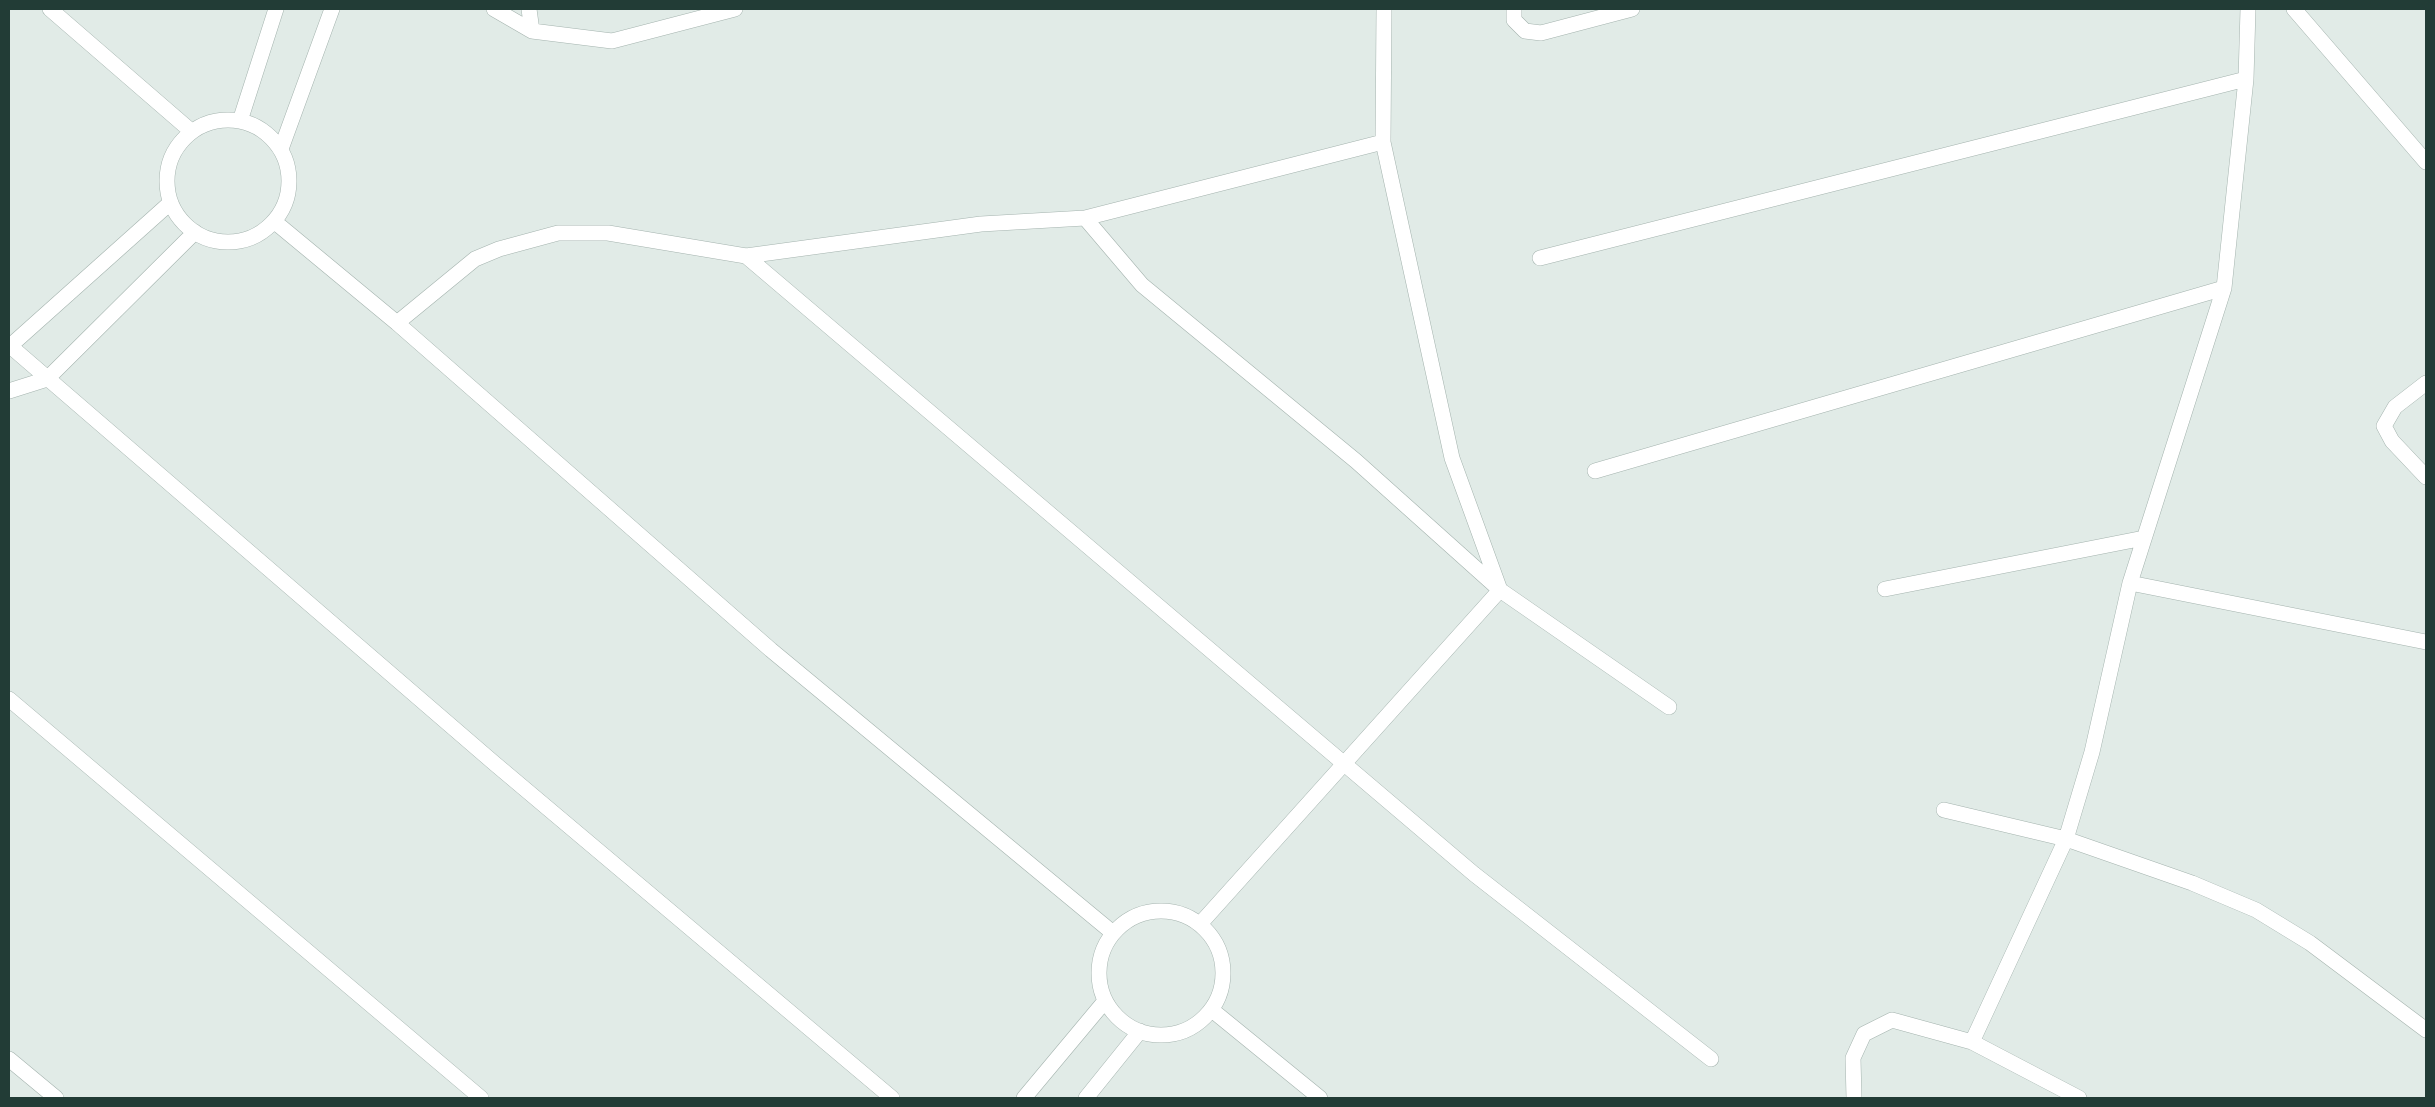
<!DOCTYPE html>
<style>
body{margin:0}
#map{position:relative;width:2435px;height:1107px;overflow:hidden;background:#e1ebe7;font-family:Inter,sans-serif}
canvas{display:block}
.frame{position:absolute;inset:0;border:10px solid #223c36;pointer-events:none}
</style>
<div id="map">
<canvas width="2435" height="1107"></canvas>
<div class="frame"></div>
</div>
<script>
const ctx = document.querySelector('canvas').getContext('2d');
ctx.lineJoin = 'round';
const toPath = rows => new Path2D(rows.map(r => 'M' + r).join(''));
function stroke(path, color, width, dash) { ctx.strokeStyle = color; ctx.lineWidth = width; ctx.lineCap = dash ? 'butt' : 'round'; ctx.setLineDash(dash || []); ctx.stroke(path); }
const minor = toPath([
 [50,9,191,131],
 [494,9,532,31,612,41,735,9],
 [529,9,532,31],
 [1514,9,1514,20,1525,31,1541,33,1632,9],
 [2294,9,2426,162],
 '167 181a61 61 0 1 1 122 0a61 61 0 1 1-122 0Z',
 [240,121,276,9],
 [281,149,332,9],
 [1085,218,1142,285,1356,461,1500,590,1669,707],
 [275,222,397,323,771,650,1113,933],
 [746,256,1474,874,1711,1059],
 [1540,258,2246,79],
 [397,323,475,259,499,249,558,233,608,233,746,256,981,224,1085,218,1383,142],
 [9,345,494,763,892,1098],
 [9,347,170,203],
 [2426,383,2395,407,2384,426,2392,441,2426,477],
 [9,391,47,379,195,232],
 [1595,471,2224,288],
 [2130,583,2426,642],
 [1885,589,2144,538],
 [9,699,481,1098],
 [1944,810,2066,839,2192,883,2256,910,2310,943,2426,1030],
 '1099 973a62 62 0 1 1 124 0a62 62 0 1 1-124 0Z',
 [1200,924,1500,590,1452,458,1383,142,1384,9],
 [1212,1010,1320,1098],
 [1972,1042,2066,839,2092,752,2130,583,2224,288,2246,79,2248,9],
 [9,1059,56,1098],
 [1024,1098,1105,1001],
 [1086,1098,1140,1031],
 [1854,1098,1853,1058,1864,1034,1892,1020,1972,1042,2079,1098]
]);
stroke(minor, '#a4b3ae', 16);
stroke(minor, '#fff', 15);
</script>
